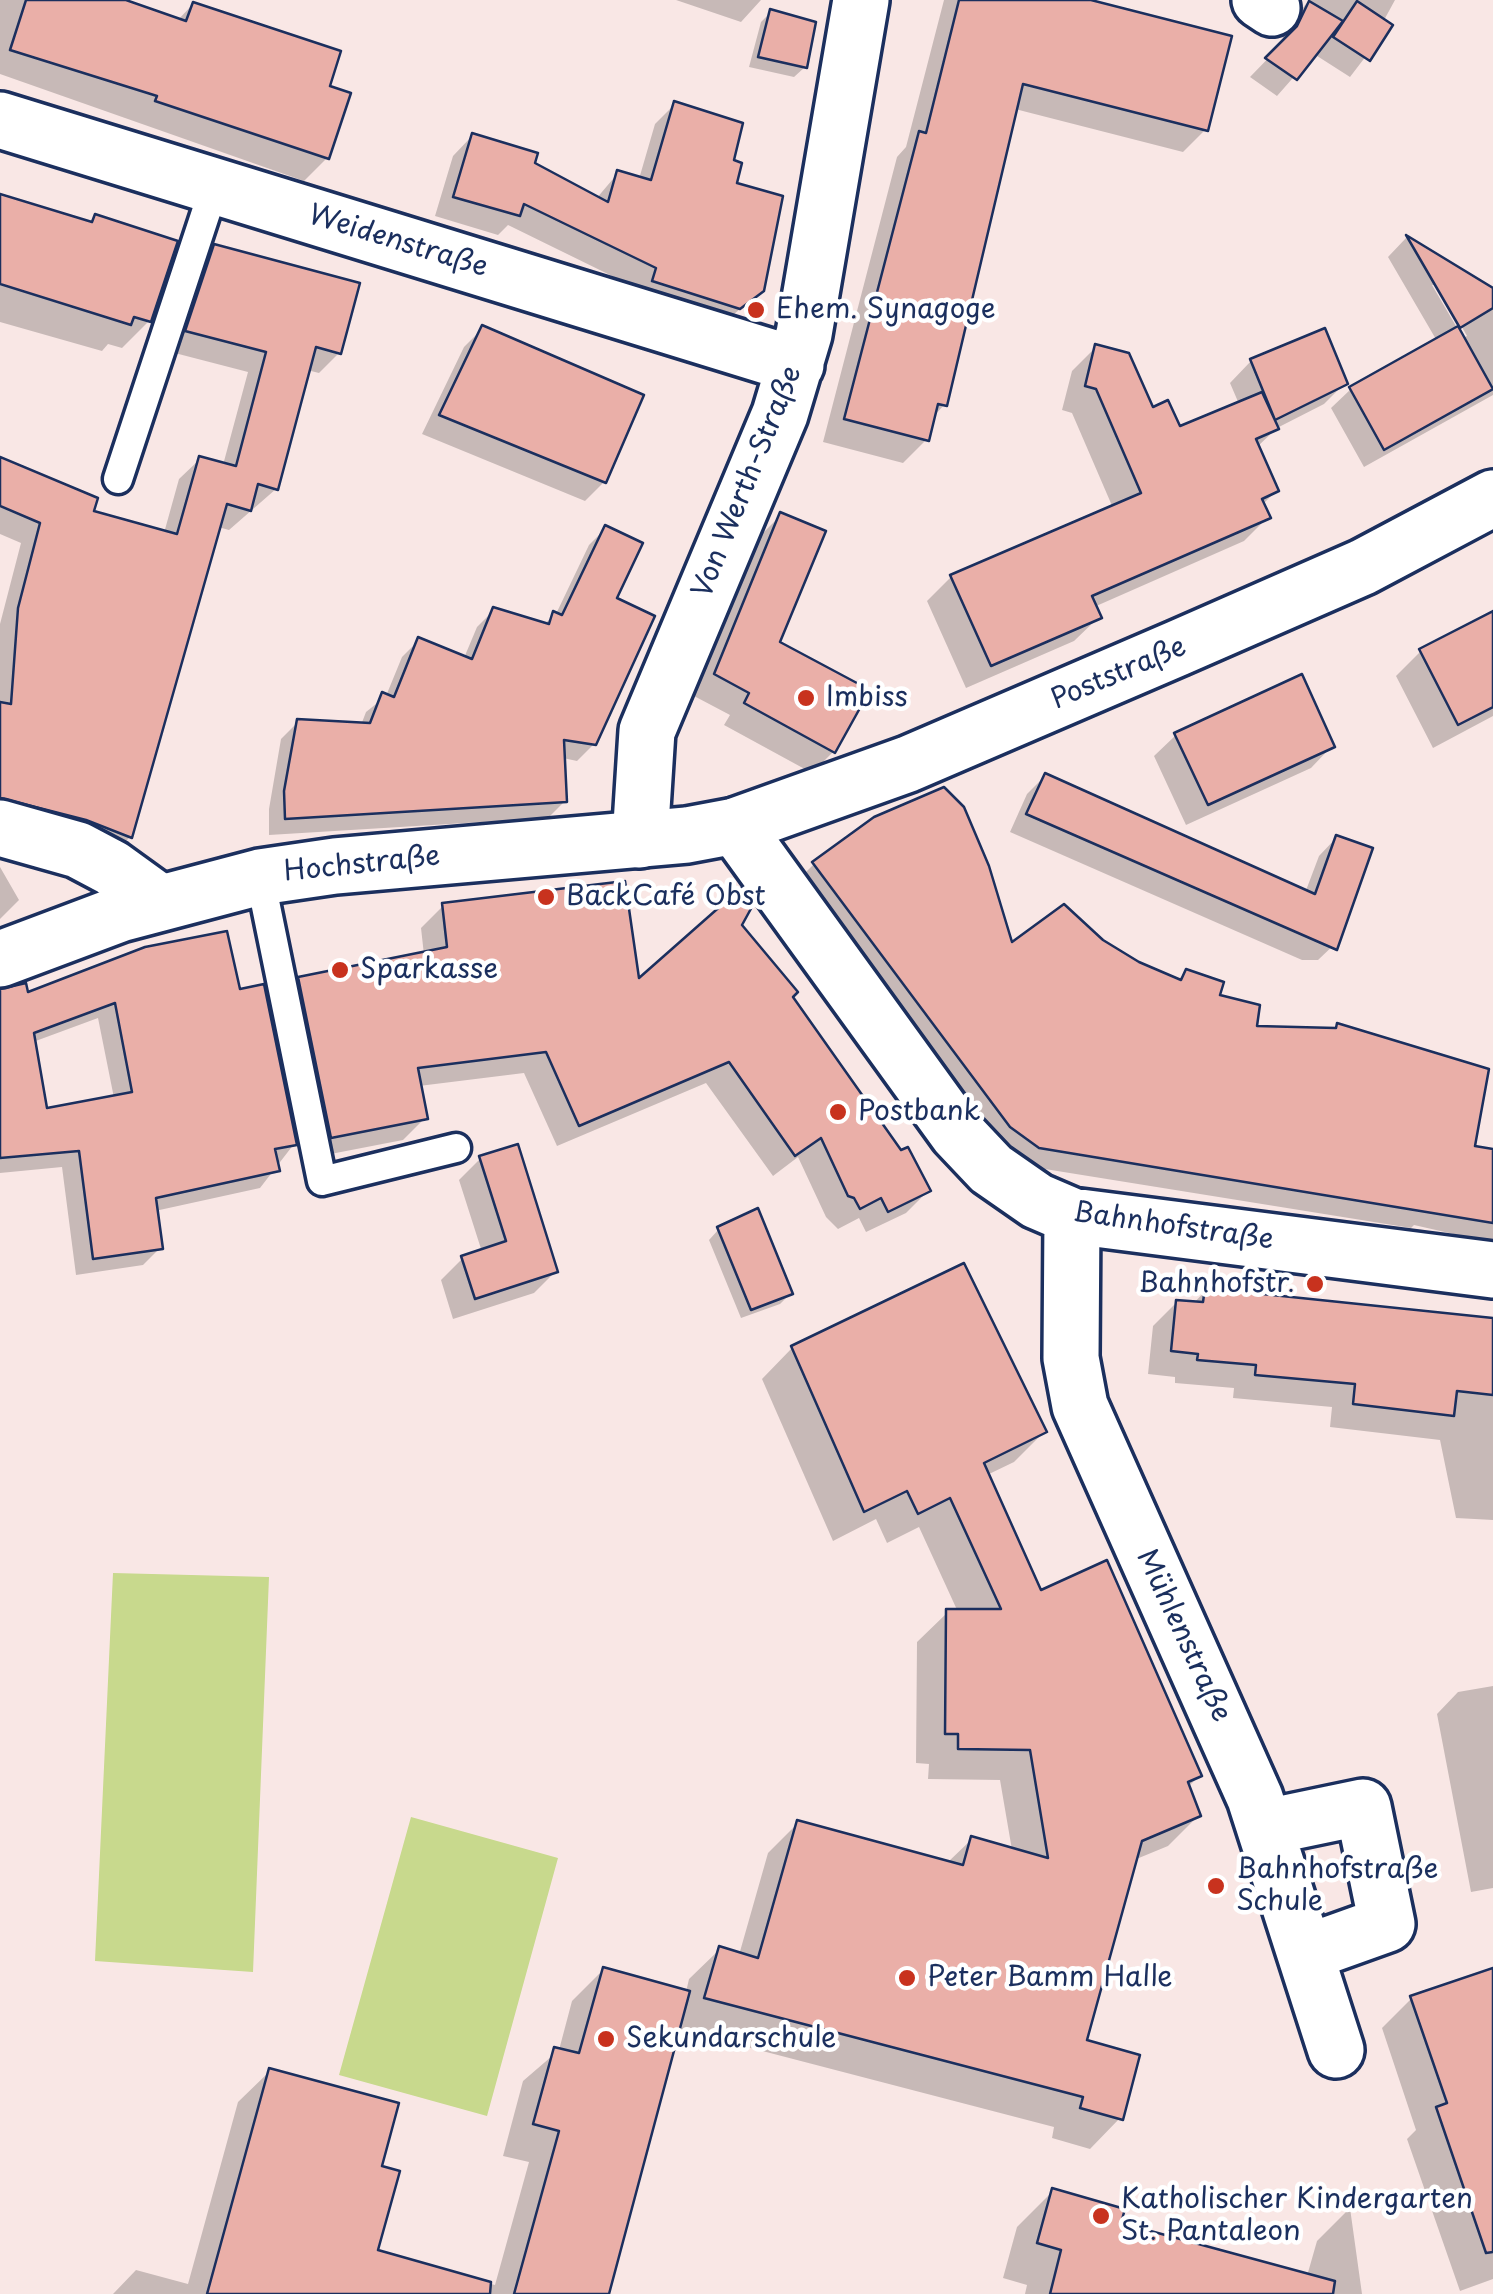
<!DOCTYPE html>
<meta charset="utf-8">
<style>
body{margin:0}
canvas{display:block;background:#f9e7e5}
</style>
<canvas width="1493" height="2294"></canvas>
<script>
const ctx = document.querySelector('canvas').getContext('2d');
ctx.lineJoin = 'round';
function fillPath(path, color) { ctx.fillStyle = color; ctx.fill(path, 'evenodd'); }
const toPath = rows => new Path2D(rows.map(r => 'M' + r).join(''));
function stroke(path, color, width, dash) { ctx.strokeStyle = color; ctx.lineWidth = width; ctx.lineCap = dash ? 'butt' : 'round'; ctx.setLineDash(dash || []); ctx.stroke(path); }
function drawText(font, color, halo, rows, align = 'center') {
  ctx.font = font + ' "Playpen Sans",sans-serif'; ctx.lineWidth = 9; ctx.setLineDash([]); ctx.textBaseline = 'middle'; ctx.strokeStyle = halo; ctx.fillStyle = color; for (const [text, x, y, turn = 0] of rows) {
    ctx.save(); ctx.translate(x, y); ctx.rotate((+turn || 0) * Math.PI / 180); ctx.textAlign = isNaN(turn) ? turn : align; if (halo) ctx.strokeText(text, 0, 0); ctx.fillText(text, 0, 0); ctx.restore();
  }
}
const green = toPath([
 [113,1573,269,1577,253,1972,95,1961],
 [411,1817,558,1858,487,2116,339,2075]
]);
const shadow = toPath([
 [0,0,119,0,177,21,193,4,327,88,327,158,304,181,0,74],
 [676,0,761,0,741,22],
 [944,0,1081,0,1206,129,1183,152,1015,109,945,404,932,418,926,440,903,463,823,442,897,157,906,147],
 [1309,0,1395,0,1383,22,1389,26,1350,77,1314,54,1277,96,1250,77,1280,46,1286,30],
 [771,12,805,67,794,77,749,67,761,22],
 [675,104,734,185,762,290,718,328,508,225,498,235,435,216,453,156,472,136,596,199,618,173,639,179,655,124],
 [0,196,88,224,95,216,149,321,122,348,108,344,102,351,0,322],
 [1406,238,1493,291,1493,395,1364,467,1331,408,1351,389,1437,341,1388,257],
 [1432,285,1438,285,1467,336,1463,338],
 [215,247,339,353,319,373,307,370,276,489,229,530,218,527,130,837,110,857,0,821,0,624,21,543,0,534,0,460,91,513,164,533,179,479,200,459,223,465,248,372,167,351,194,268],
 [483,328,604,482,585,501,422,434,464,347],
 [1096,347,1151,410,1178,430,1239,404,1230,383,1251,361,1345,383,1324,404,1277,428,1257,447,1276,491,1262,505,1268,517,1244,541,1094,607,1099,617,1074,641,966,688,927,601,951,577,1113,508,1072,413,1062,410,1072,371],
 [781,515,777,643,833,752,812,773,724,725,730,715,694,696,760,536],
 [606,528,614,600,594,744,577,761,563,758,565,801,548,818,269,835,269,809,281,739,298,722,361,725,366,712,386,696,402,657,419,640,464,658,477,627,494,610,543,625,556,614,589,545],
 [1493,614,1493,716,1433,748,1396,676,1420,652],
 [1176,735,1332,746,1311,768,1186,825,1154,756],
 [1045,776,1305,893,1319,856,1336,838,1337,942,1318,960,1302,960,1010,832,1027,794],
 [814,864,1011,947,1101,942,1177,981,1186,972,1254,1029,1334,1030,1338,1026,1472,1148,1493,1151,1493,1243,1414,1225,1411,1228,1020,1165,993,1145,796,882],
 [0,867,19,900,0,919],
 [443,906,638,983,739,925,928,1191,906,1213,866,1232,859,1218,838,1229,826,1217,798,1157,773,1176,706,1083,557,1146,524,1073,419,1086,425,1118,403,1140,310,1158,278,1002,300,980,424,955,421,928],
 [238,992,294,1144,260,1188,155,1211,160,1248,143,1265,76,1275,62,1167,0,1173,0,1007],
 [98,1018,114,1098,44,1111,33,1042],
 [480,1159,556,1271,534,1293,453,1319,441,1280,463,1258,482,1252,459,1180],
 [719,1229,790,1294,780,1304,741,1318,709,1240],
 [1206,1290,1493,1319,1493,1520,1456,1518,1440,1440,1330,1427,1332,1407,1233,1398,1234,1388,1175,1383,1175,1377,1148,1374,1153,1326,1177,1302,1193,1304],
 [792,1348,1044,1432,1014,1462,987,1475,1040,1594,1199,1776,1187,1788,1198,1816,1168,1846,1134,1860,1084,2041,1120,2118,1090,2149,1052,2138,1054,2127,678,2029,607,2294,113,2294,136,2270,188,2284,238,2102,270,2071,378,2168,375,2252,495,2285,529,2162,503,2156,523,2081,559,2050,572,2001,604,1969,686,1992,689,1979,720,1949,739,1955,768,1853,798,1823,947,1863,972,1839,1012,1850,1000,1780,928,1779,929,1764,916,1763,917,1642,948,1612,958,1612,919,1527,887,1543,876,1519,833,1541,762,1379],
 [1493,1686,1493,1888,1471,1892,1437,1714,1458,1692],
 [1493,1970,1493,2279,1460,2291,1407,2139,1416,2130,1382,2028,1412,1998],
 [1053,2191,1118,2225,1307,2276,1317,2241,1350,2208,1362,2294,1025,2294,1027,2285,1003,2278,1017,2227]
]);
const building = toPath([
 [26,0,126,0,186,21,193,2,341,51,330,86,351,93,329,159,155,101,157,96,10,50,26,0],
 [959,0,1091,0,1232,36,1208,131,1023,84,947,406,938,404,929,441,844,419,919,131,926,133,959,0],
 [1309,1,1343,21,1297,80,1265,58,1297,26,1309,1],
 [1357,1,1393,25,1370,61,1333,37,1357,1],
 [770,9,816,22,807,68,758,57,770,9],
 [674,101,743,123,734,160,742,163,737,183,783,196,764,291,740,309,652,281,656,268,524,204,520,216,453,197,472,133,538,153,535,163,608,202,617,170,651,180,674,101],
 [0,194,92,222,95,214,178,241,151,322,134,317,131,325,0,284,0,194],
 [1406,235,1493,288,1493,308,1460,328,1406,235],
 [214,244,360,283,341,354,316,347,278,490,258,484,251,511,227,504,132,838,86,820,0,798,0,702,11,704,18,608,40,523,0,506,0,457,98,498,94,511,177,534,199,456,236,466,266,352,185,331,214,244],
 [482,325,644,395,606,483,439,415,482,325],
 [1458,326,1493,389,1384,450,1349,387,1458,326],
 [1325,328,1348,384,1275,420,1250,359,1325,328],
 [1095,344,1129,353,1153,407,1168,400,1180,426,1262,392,1279,429,1256,439,1279,491,1262,499,1271,518,1092,596,1102,618,991,666,950,575,1141,493,1096,389,1085,386,1095,344],
 [780,512,826,531,780,642,870,690,835,753,744,703,749,693,714,674,780,512],
 [605,525,643,543,617,598,655,616,596,745,564,740,567,802,285,819,284,791,297,719,370,723,382,692,394,697,418,637,472,659,493,607,549,624,553,611,562,615,605,525],
 [1493,611,1493,707,1458,725,1419,649,1493,611],
 [1302,674,1335,747,1208,805,1174,733,1302,674],
 [1045,773,1315,894,1336,835,1373,848,1337,950,1026,814,1045,773],
 [944,787,964,807,989,866,1012,942,1064,904,1103,940,1139,962,1181,980,1186,969,1224,982,1220,995,1260,1005,1257,1026,1336,1028,1337,1023,1489,1069,1475,1146,1493,1149,1493,1223,1039,1148,1010,1127,812,862,874,817,944,787],
 [625,881,639,978,741,888,753,905,742,925,798,992,793,997,901,1150,908,1147,931,1191,888,1212,881,1198,860,1209,854,1198,848,1196,821,1138,795,1156,729,1062,579,1126,546,1052,418,1068,428,1119,331,1138,298,977,447,947,442,903,625,881],
 [227,931,240,989,264,984,297,1145,275,1149,280,1171,156,1198,163,1249,93,1259,79,1151,0,1158,0,989,26,983,28,992,145,947,227,931],
 [115,1003,132,1092,47,1108,34,1033,115,1003],
 [518,1144,558,1272,475,1299,461,1256,506,1241,479,1156,518,1144],
 [758,1208,793,1294,751,1310,717,1227,758,1208],
 [964,1263,1047,1432,984,1463,1041,1590,1107,1560,1202,1776,1188,1782,1201,1816,1142,1841,1087,2040,1140,2055,1123,2120,1080,2108,1083,2097,704,1998,719,1946,758,1958,797,1820,963,1865,971,1836,1048,1858,1030,1750,958,1749,958,1734,945,1734,946,1609,1001,1609,950,1498,918,1514,907,1491,864,1512,791,1346,964,1263],
 [1205,1288,1493,1318,1493,1395,1457,1391,1454,1416,1353,1404,1355,1384,1255,1375,1256,1365,1197,1360,1198,1354,1171,1351,1176,1300,1203,1302,1205,1288],
 [603,1967,690,1991,609,2294,514,2294,559,2131,533,2124,554,2047,579,2053,603,1967],
 [1493,1968,1493,2252,1486,2253,1436,2107,1447,2103,1410,1996,1493,1968],
 [269,2068,399,2103,382,2166,400,2171,378,2250,491,2282,490,2294,207,2294,269,2068],
 [1052,2188,1125,2209,1121,2223,1335,2281,1333,2294,1050,2294,1061,2250,1037,2243,1052,2188]
]);
const lane = toPath([
 [118,479,215,185],
 [260,877,322,1181,456,1148]
]);
const street = toPath([
 [1260,0,1272,8],
 [0,120,796,365],
 [735,826,957,1133,991,1169,1037,1201,1072,1216,1493,1270],
 [0,828,78,850,112,868,159,902],
 [640,840,647,731,780,414,804,334,861,0],
 [1072,1216,1071,1358,1080,1406,1255,1798,1336,2050],
 [1267,1827,1363,1807,1387,1924,1306,1953]
]);
const secondary = toPath([
 [0,959,120,914,260,877,335,866,687,835,735,826,908,764,1178,648,1363,567,1493,498]
]);
const markers = [
 [756,310,10,"#c8321e"],
 [806,698,10,"#c8321e"],
 [546,897,10,"#c8321e"],
 [340,970,10,"#c8321e"],
 [838,1112,10,"#c8321e"],
 [1315,1284,10,"#c8321e"],
 [1216,1886,10,"#c8321e"],
 [907,1978,10,"#c8321e"],
 [606,2039,10,"#c8321e"],
 [1101,2216,10,"#c8321e"]
];
const streetNames = [
 ["Weidenstraße",398,242,17],
 ["Von Werth-Straße",748,482,-68],
 ["Poststraße",1119,674,-23],
 ["Hochstraße",362,865,-6],
 ["Bahnhofstraße",1173,1227,8],
 ["Mühlenstraße",1183,1636,65]
];
const poiNames = [
 ["Ehem. Synagoge",776,310],
 ["Imbiss",826,698],
 ["BackCafé Obst",566,897],
 ["Sparkasse",360,970],
 ["Postbank",858,1112],
 ["Bahnhofstr.",1295,1284,"right"],
 ["Bahnhofstraße",1236,1870],
 ["Schule",1236,1902],
 ["Peter Bamm Halle",927,1978],
 ["Sekundarschule",626,2039],
 ["Katholischer Kindergarten",1121,2200],
 ["St. Pantaleon",1121,2232]
];
fillPath(green, '#c8d98d');
fillPath(shadow, '#0003');
fillPath(building, '#eaafa8');
stroke(building, '#1b2f5e', 2.5);
stroke(lane, '#1b2f5e', 35);
stroke(street, '#1b2f5e', 62);
stroke(secondary, '#1b2f5e', 62);
stroke(lane, '#fff', 28);
stroke(street, '#fff', 55);
stroke(secondary, '#fff', 55);
for (const [x, y, r, color] of markers) { const dot = new Path2D(); dot.arc(x, y, r, 0, 2 * Math.PI); ctx.fillStyle = color; ctx.fill(dot); stroke(dot, '#fff', 4); }
drawText('28px', '#1b2f5e', '#fff', streetNames);
drawText('28px', '#1b2f5e', '#fff', poiNames, 'left');
</script>
